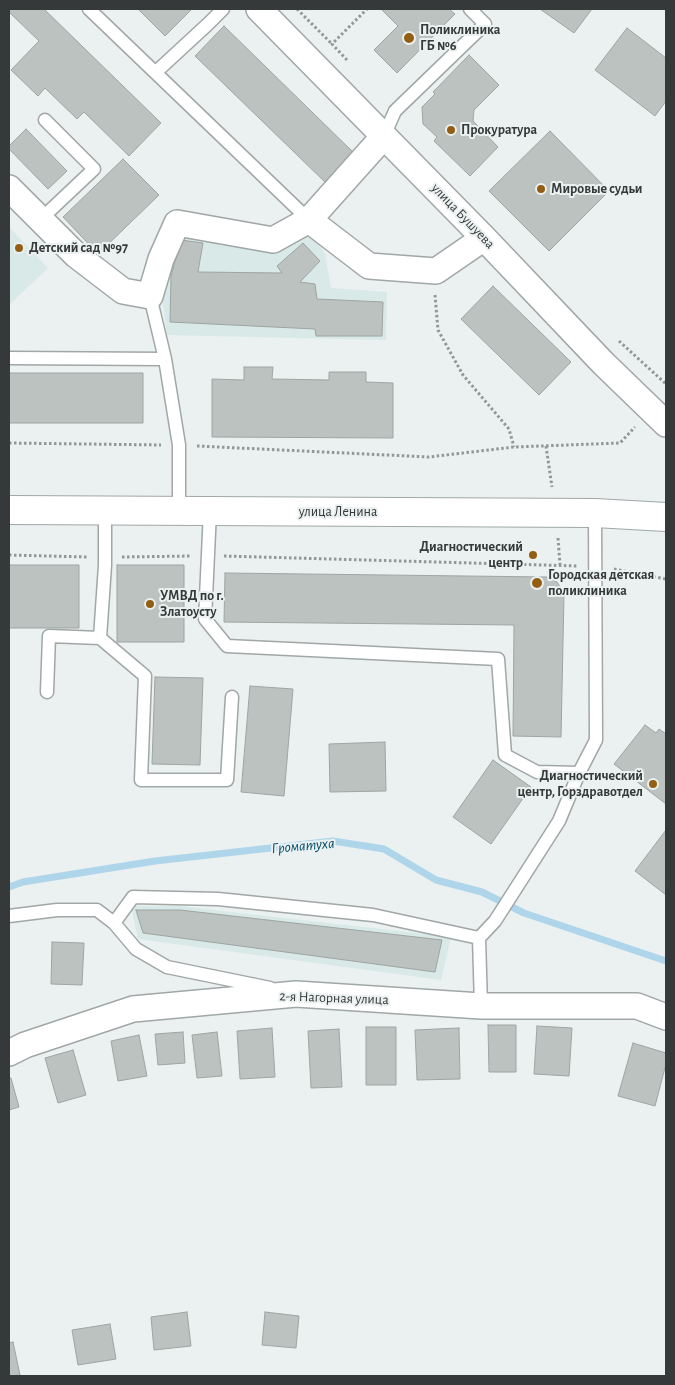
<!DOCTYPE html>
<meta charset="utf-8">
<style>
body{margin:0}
#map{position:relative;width:675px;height:1385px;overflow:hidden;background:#eaf1f0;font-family:"Alegreya Sans",sans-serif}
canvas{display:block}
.frame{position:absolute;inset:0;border:10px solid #363939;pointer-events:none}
</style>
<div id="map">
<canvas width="675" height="1385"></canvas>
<div class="frame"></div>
</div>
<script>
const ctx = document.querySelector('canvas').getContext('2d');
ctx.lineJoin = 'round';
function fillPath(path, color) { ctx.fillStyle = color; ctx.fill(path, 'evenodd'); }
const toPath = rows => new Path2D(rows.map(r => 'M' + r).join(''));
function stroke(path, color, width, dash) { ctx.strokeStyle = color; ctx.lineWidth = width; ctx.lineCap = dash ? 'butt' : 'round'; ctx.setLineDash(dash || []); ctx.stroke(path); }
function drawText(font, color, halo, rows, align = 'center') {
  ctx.font = font + ' "Alegreya Sans",sans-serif'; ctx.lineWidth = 4; ctx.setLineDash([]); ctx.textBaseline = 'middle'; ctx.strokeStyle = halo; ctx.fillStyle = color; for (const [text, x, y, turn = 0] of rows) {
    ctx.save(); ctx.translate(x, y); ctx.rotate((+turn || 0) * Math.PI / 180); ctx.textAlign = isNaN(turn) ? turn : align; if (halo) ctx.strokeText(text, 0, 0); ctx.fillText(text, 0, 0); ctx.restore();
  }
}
const built = toPath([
 [9,227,48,268,9,305],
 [179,231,315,237,325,254,331,288,387,292,386,340,167,335,161,290],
 [131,906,179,906,451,937,441,980,138,939]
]);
const stream = toPath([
 [9,887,23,882,155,861,333,841,384,849,436,880,482,892,524,913,666,961]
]);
const building = toPath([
 [9,9,44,9,161,123,129,156,84,112,77,119,45,88,38,96,11,70,39,41,9,12,9,9],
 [138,9,192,9,165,36,138,9],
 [381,9,449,9,455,14,397,73,374,50,398,26,381,9],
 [540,9,592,9,574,33,540,9],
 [224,26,355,154,326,183,195,56,224,26],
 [627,28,666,58,666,101,655,116,595,70,627,28],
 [469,55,499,85,474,110,473,121,498,147,470,176,434,141,437,137,423,124,422,107,435,94,433,92,469,55],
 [26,129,67,171,48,189,9,149,9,146,26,129],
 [550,131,609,191,549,251,489,191,550,131],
 [123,159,159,195,98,254,63,217,123,159],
 [181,240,203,243,198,272,282,273,277,266,303,243,320,261,300,282,315,284,317,299,383,302,382,336,316,336,315,329,170,322,171,276,181,240],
 [493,286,571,362,539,395,461,319,493,286],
 [244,367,273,367,272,379,329,380,329,372,366,372,366,382,393,383,393,438,212,437,212,379,244,380,244,367],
 [9,373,143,373,143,423,9,423,9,373],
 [9,565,79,565,79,628,9,628,9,565],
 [117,565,184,565,184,642,117,642,117,565],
 [225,573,547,577,557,582,564,593,561,737,513,736,514,625,224,622,225,573],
 [155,677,203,678,200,765,152,764,155,677],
 [250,686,293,689,284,796,241,792,250,686],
 [645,725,656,733,659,729,666,734,666,804,614,764,645,725],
 [385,742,386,791,330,792,329,744,385,742],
 [493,760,531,787,491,844,453,817,493,760],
 [666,830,666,895,635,871,666,830],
 [136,910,180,910,442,940,435,972,143,933,136,910],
 [52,942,84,943,82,985,51,984,52,942],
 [488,1025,516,1025,516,1072,489,1072,488,1025],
 [537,1026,572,1028,569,1076,534,1074,537,1026],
 [366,1027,396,1027,396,1085,366,1085,366,1027],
 [272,1028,275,1077,240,1079,237,1031,272,1028],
 [459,1028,460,1079,417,1080,415,1030,459,1028],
 [339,1029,342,1087,311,1088,308,1031,339,1029],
 [183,1032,185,1063,158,1065,155,1034,183,1032],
 [217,1032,222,1076,197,1078,192,1035,217,1032],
 [139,1035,147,1076,118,1081,111,1041,139,1035],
 [633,1043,666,1053,666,1064,655,1106,618,1096,633,1043],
 [73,1050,86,1095,58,1103,45,1058,73,1050],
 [9,1078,11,1078,19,1107,9,1110,9,1078],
 [187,1312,191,1346,154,1350,151,1317,187,1312],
 [265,1312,299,1316,296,1348,262,1345,265,1312],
 [110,1324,116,1359,78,1365,72,1330,110,1324],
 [13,1342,20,1375,9,1376,9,1343,13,1342]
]);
const path = toPath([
 [297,9,332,44],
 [347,60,332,44,367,9],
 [435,295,438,330,463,375,509,429,514,447],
 [619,341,666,384],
 [9,443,161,445],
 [197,446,429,457,514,447,620,443,635,427],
 [546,446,552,487],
 [558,538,560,565],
 [9,555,88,557],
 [224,556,578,566],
 [122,557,191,556],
 [614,569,666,579]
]);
const lane = toPath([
 [89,9,309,220],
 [156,72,208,24,223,9],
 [384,136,395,111,485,24,470,9],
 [41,219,94,169,45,120],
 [9,358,165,359,150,296],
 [165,359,179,445,179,511],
 [210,511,205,619,227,646,498,659,505,755,537,772,579,773],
 [100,638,105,565,105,511],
 [47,692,49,636,100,638,145,676,141,780,227,780,232,697],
 [9,916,57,910,97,910,114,923,133,897,218,899,373,915,479,938],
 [114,923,136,949,167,967,270,988],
 [481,1006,479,938,495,921,559,821,579,773,596,740,595,513]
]);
const street = toPath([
 [259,9,484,238,603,363,666,424],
 [9,188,76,255,123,291,150,296,161,259,177,223,273,240,309,220,369,266,436,271,484,238],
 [309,220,384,136],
 [9,1053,25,1045,133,1009,296,994,481,1006,637,1006,666,1017]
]);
const primary = toPath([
 [9,510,595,513,666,517]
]);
const markers = [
 [409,38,6,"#935e13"],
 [451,130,5,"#935e13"],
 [541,189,5,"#935e13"],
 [19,248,5,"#935e13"],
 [533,555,5,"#935e13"],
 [537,583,6,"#935e13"],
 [150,604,5,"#935e13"],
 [653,784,5,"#935e13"]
];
const poiNames = [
 ["Поликлиника",420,30],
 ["ГБ №6",420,46],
 ["Прокуратура",461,130],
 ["Мировые судьи",551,189],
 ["Детский сад №97",29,248],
 ["Диагностический",523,547,"right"],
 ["центр",523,563,"right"],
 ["Городская детская",548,575],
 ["поликлиника",548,591],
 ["УМВД по г.",160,596],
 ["Златоусту",160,612],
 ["Диагностический",643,776,"right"],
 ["центр, Горздравотдел",643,792,"right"]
];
const streetNames = [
 ["улица Бушуева",463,216,46],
 ["улица Ленина",338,512],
 ["2-я Нагорная улица",334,998,2]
];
const waterNames = [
 ["Громатуха",303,846,-5]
];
fillPath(built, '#d8e9e7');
stroke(stream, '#afd5ea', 7);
fillPath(building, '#bcc2bf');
stroke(building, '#9ea4a1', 1);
stroke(lane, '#a0a7a6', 15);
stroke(street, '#a0a7a6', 28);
stroke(primary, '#a0a7a6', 30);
stroke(path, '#929796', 3, [2.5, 2.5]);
stroke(lane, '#fff', 12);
stroke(street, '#fff', 25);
stroke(primary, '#fff', 28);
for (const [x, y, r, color] of markers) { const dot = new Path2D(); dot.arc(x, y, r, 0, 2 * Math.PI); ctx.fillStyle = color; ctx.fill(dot); stroke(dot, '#eaf1f0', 2); }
drawText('bold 14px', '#363939', '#eaf1f0', poiNames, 'left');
drawText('14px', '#363939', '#eaf1f0', streetNames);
drawText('italic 15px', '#024d6a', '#eaf1f0', waterNames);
</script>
